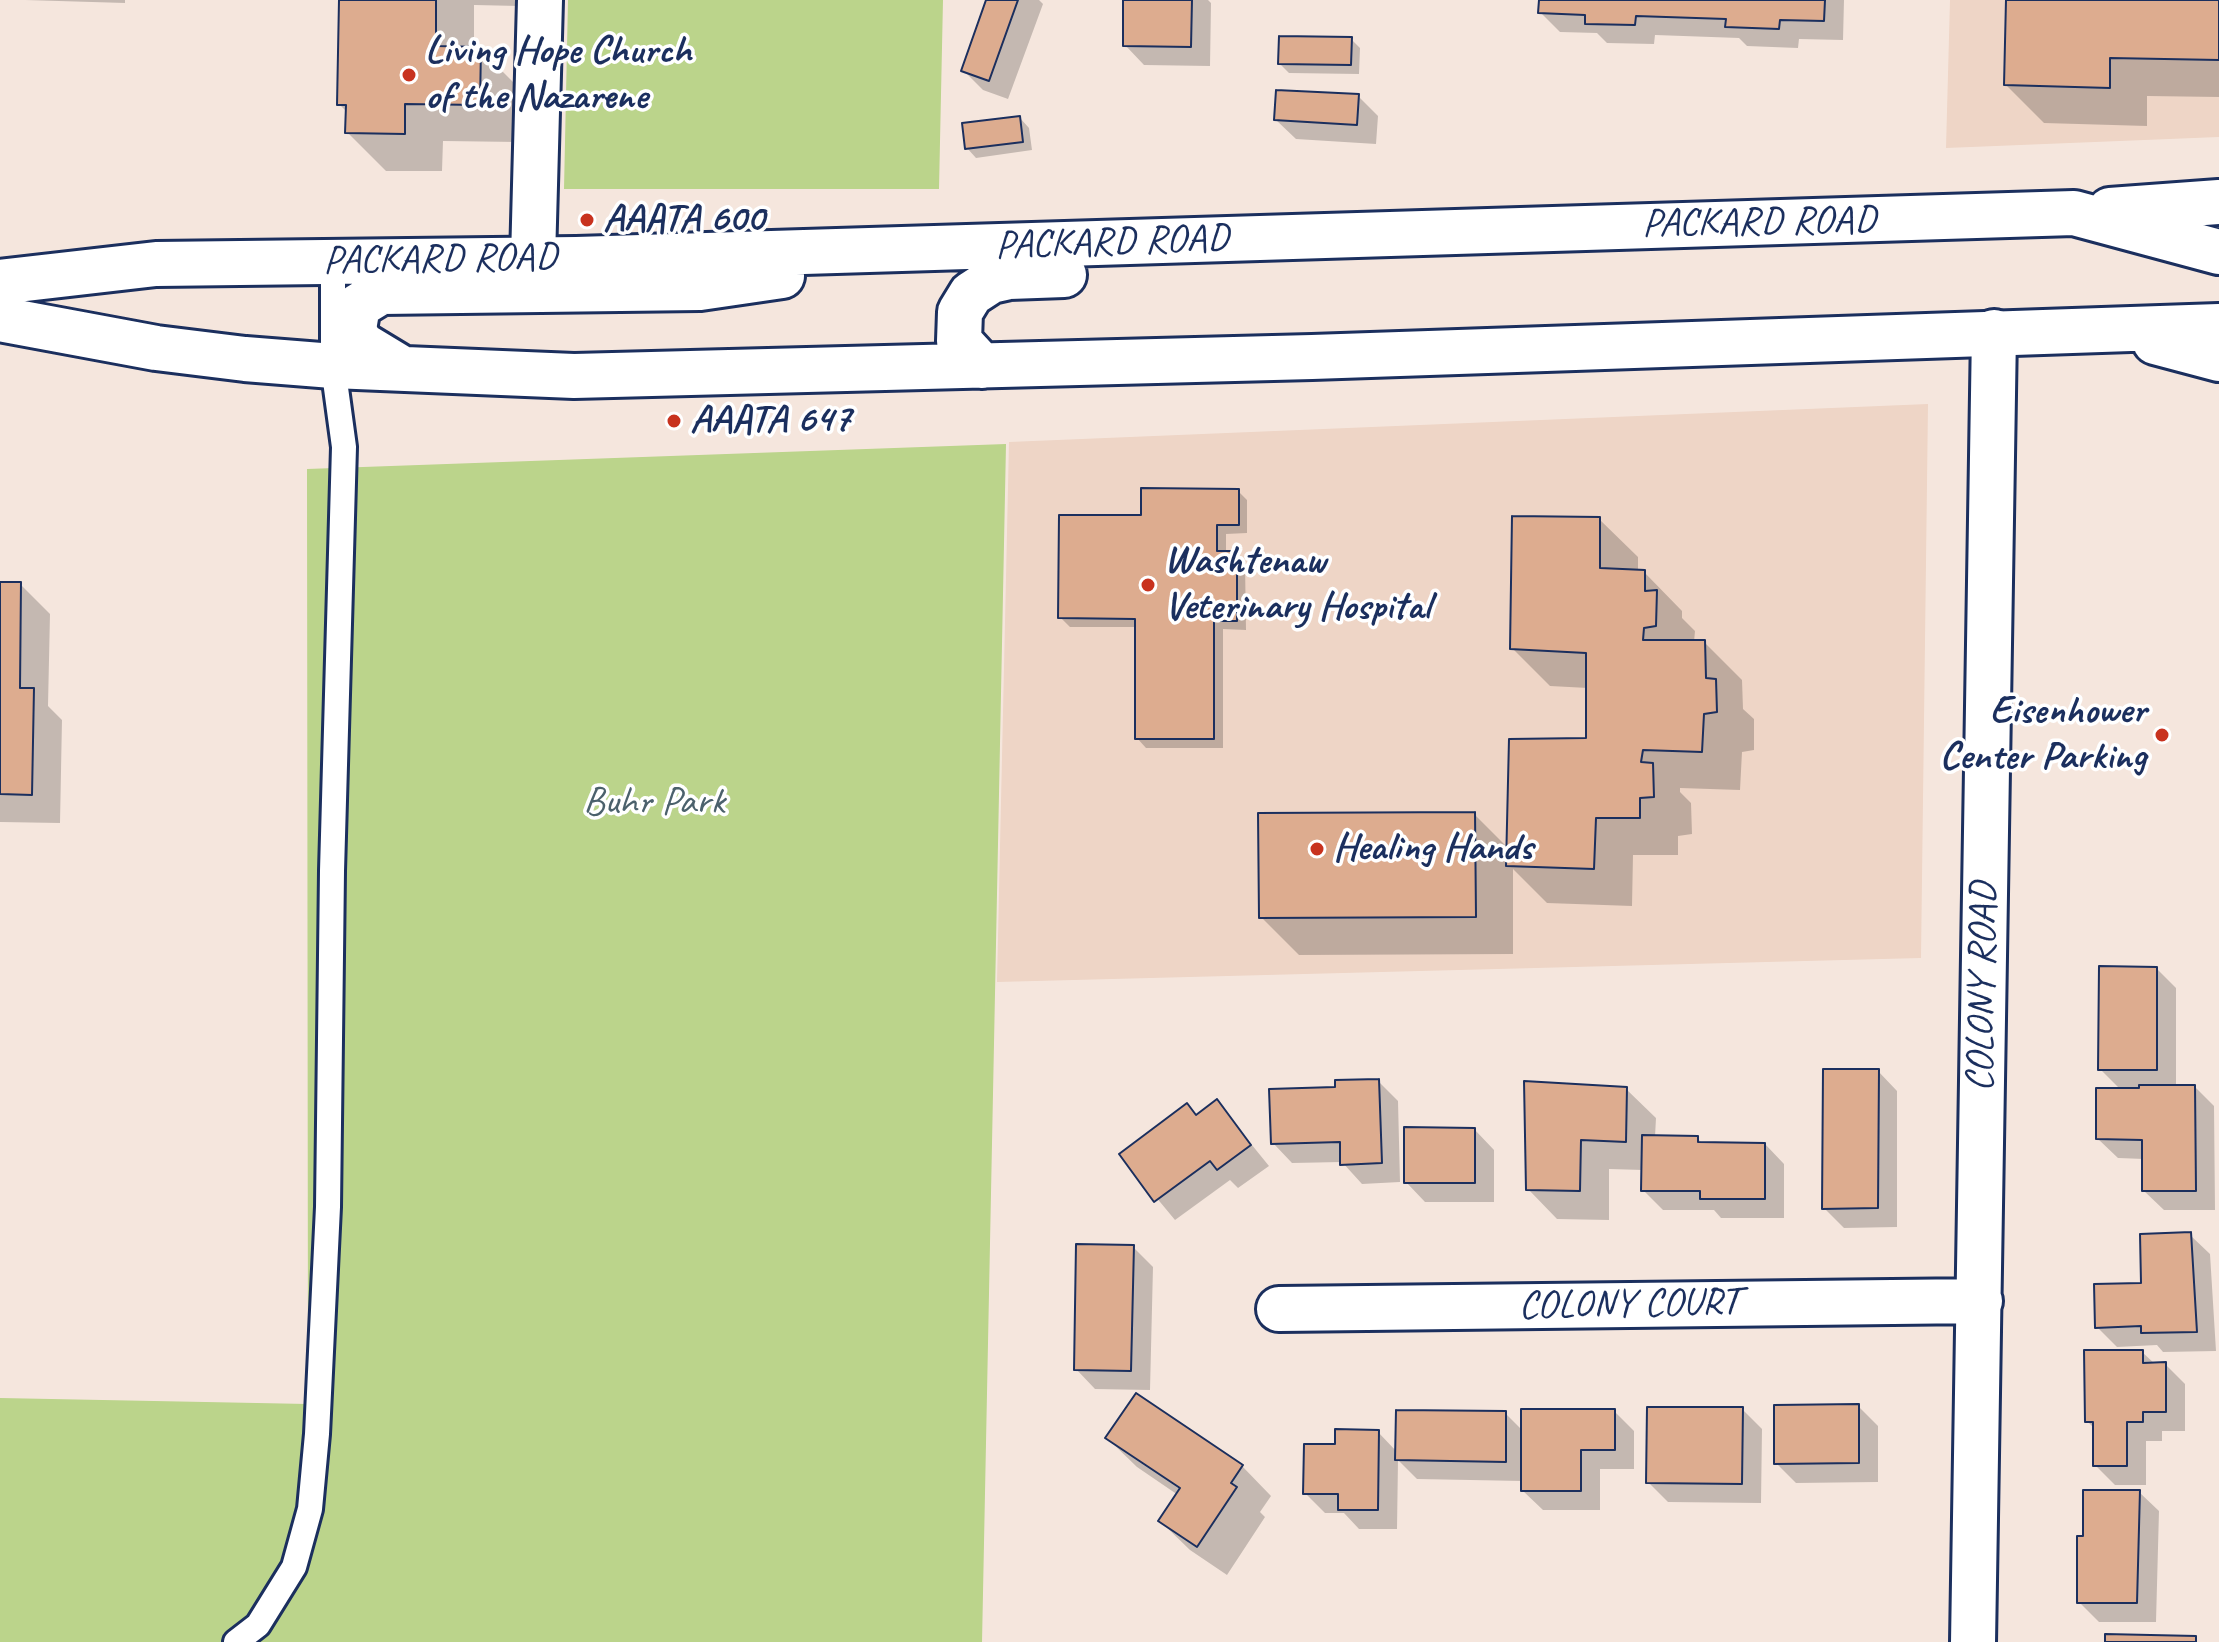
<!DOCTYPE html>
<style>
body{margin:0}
canvas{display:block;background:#f5e6dd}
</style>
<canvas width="2219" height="1642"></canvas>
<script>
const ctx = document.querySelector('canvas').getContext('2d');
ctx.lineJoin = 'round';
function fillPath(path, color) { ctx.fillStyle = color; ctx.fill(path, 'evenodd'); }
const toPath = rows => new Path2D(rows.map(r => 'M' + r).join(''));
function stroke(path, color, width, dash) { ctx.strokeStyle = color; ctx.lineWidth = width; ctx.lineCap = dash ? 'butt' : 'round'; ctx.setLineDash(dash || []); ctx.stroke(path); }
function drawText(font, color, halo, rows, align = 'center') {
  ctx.font = font + ' Caveat,sans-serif'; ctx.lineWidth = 7; ctx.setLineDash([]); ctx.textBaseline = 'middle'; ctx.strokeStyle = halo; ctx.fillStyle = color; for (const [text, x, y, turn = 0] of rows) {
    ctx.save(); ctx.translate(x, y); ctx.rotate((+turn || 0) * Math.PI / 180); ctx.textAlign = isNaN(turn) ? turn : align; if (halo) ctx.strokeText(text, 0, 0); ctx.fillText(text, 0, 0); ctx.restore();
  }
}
const built = toPath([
 [1950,0,2219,0,2219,137,1946,148],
 [1928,404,1921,958,997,982,1009,442]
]);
const green = toPath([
 [568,0,943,0,939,189,564,189],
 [1006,444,982,1642,0,1642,0,1398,308,1404,307,469]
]);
const shadow = toPath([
 [25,0,125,0,125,3],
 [341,0,519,0,519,6,474,5,474,49,480,49,518,87,518,142,443,141,442,171,386,171,347,132,348,113,339,104],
 [989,0,1039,0,1043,4,1008,99,983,90,963,70],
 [1125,0,1208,0,1211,3,1210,66,1144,65,1125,45],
 [1541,0,1844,0,1843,40,1799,39,1798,48,1747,46,1739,38,1655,35,1654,44,1607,43,1597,33,1560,32,1540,12],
 [2008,0,2219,0,2219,97,2147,96,2147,126,2044,123,2006,85],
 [1351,39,1360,48,1359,74,1289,73,1280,64],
 [1358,96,1378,116,1376,144,1296,139,1276,120],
 [1020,118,1029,128,1032,150,976,158,967,148],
 [1238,491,1247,500,1247,533,1226,534,1226,553,1236,553,1245,562,1246,630,1223,629,1223,748,1146,748,1137,738,1137,627,1070,627,1060,617,1143,517],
 [1599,519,1638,557,1638,572,1644,572,1682,611,1682,618,1695,631,1694,642,1704,642,1742,680,1743,709,1754,719,1754,750,1742,752,1740,790,1680,788,1680,792,1691,803,1692,834,1678,836,1678,855,1633,855,1632,906,1547,903,1513,869,1513,954,1299,955,1261,917,1474,814,1509,849,1588,740,1588,688,1550,686,1512,648],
 [0,584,20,584,50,614,48,706,62,720,60,823,0,822],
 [2157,969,2176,988,2176,1087,2195,1087,2214,1106,2215,1210,2164,1210,2144,1191,2144,1159,2118,1158,2098,1139,2121,1090,2100,1069],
 [1878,1071,1897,1091,1897,1227,1844,1228,1824,1208],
 [1378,1081,1398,1101,1400,1182,1362,1184,1342,1162,1292,1163,1273,1143,1337,1089],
 [1626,1089,1656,1118,1655,1137,1697,1138,1703,1144,1765,1144,1784,1164,1784,1218,1721,1218,1714,1210,1663,1210,1643,1190,1643,1170,1609,1169,1609,1220,1557,1219,1528,1189],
 [1217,1102,1269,1166,1238,1188,1230,1180,1175,1220,1121,1155,1197,1116],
 [1475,1130,1494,1150,1494,1202,1425,1202,1406,1182],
 [2190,1235,2210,1254,2216,1351,2163,1352,2157,1345,2117,1347,2097,1327],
 [1133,1247,1153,1267,1150,1390,1095,1389,1076,1369],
 [2142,1352,2155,1364,2165,1364,2185,1384,2185,1431,2162,1431,2162,1441,2146,1441,2146,1485,2115,1485,2095,1465,2095,1429,2087,1421],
 [1858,1406,1878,1426,1878,1482,1796,1483,1776,1463],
 [1742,1409,1762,1429,1761,1503,1668,1502,1648,1482],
 [1614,1411,1634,1431,1634,1469,1600,1469,1600,1510,1543,1510,1523,1491,1523,1481,1417,1479,1398,1460,1397,1529,1359,1529,1344,1513,1325,1513,1305,1493,1337,1446,1378,1432,1397,1452,1505,1413,1523,1431],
 [1107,1438,1242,1466,1271,1496,1260,1512,1265,1517,1227,1575,1190,1550,1160,1521,1178,1495,1137,1467],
 [2139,1492,2159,1511,2156,1622,2099,1622,2079,1602,2085,1538]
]);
const building = toPath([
 [339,0,436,0,436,46,481,47,480,105,405,104,405,134,345,133,346,105,337,105,339,0],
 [986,0,1018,0,989,81,961,71,986,0],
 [1123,0,1192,0,1191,47,1123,46,1123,0],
 [1539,0,1825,0,1824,21,1780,20,1779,29,1725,27,1726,19,1636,16,1635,25,1585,24,1585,15,1538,13,1539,0],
 [2006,0,2219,0,2219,60,2110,58,2110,88,2004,85,2006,0],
 [1279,36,1352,37,1351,65,1278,64,1279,36],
 [1276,90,1359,94,1357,125,1274,120,1276,90],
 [1020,116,1023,142,965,149,962,123,1020,116],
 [1141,488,1239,489,1239,525,1217,525,1217,551,1237,551,1237,621,1214,621,1214,739,1135,739,1135,619,1058,618,1059,515,1141,515,1141,488],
 [1512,516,1600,517,1600,568,1645,570,1645,591,1657,590,1656,626,1644,628,1643,640,1705,640,1706,678,1716,679,1717,712,1704,714,1702,752,1643,750,1641,762,1653,763,1654,797,1640,798,1640,818,1596,818,1594,869,1506,866,1509,739,1586,738,1586,653,1510,649,1512,516],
 [0,582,21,582,20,688,34,688,32,795,0,794,0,582],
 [1475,812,1476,917,1259,918,1258,813,1475,812],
 [2099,966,2157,967,2157,1070,2098,1070,2099,966],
 [1823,1069,1879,1069,1878,1208,1822,1209,1823,1069],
 [1379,1079,1382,1163,1340,1165,1340,1142,1271,1144,1269,1089,1335,1087,1335,1080,1379,1079],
 [1524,1081,1627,1087,1626,1142,1581,1140,1580,1191,1526,1190,1524,1081],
 [2139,1085,2195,1085,2196,1191,2142,1191,2142,1140,2096,1139,2096,1088,2139,1088,2139,1085],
 [1217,1099,1251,1145,1217,1170,1210,1161,1154,1202,1119,1154,1187,1103,1196,1115,1217,1099],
 [1404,1127,1475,1128,1475,1183,1404,1183,1404,1127],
 [1642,1135,1698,1136,1698,1142,1765,1143,1765,1199,1700,1199,1700,1191,1641,1191,1642,1135],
 [2191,1232,2197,1332,2141,1333,2141,1326,2095,1328,2094,1284,2141,1283,2140,1234,2191,1232],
 [1076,1244,1134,1245,1131,1371,1074,1370,1076,1244],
 [2084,1350,2143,1350,2143,1363,2166,1362,2166,1412,2143,1412,2143,1422,2127,1422,2127,1466,2093,1466,2093,1422,2085,1422,2084,1350],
 [1136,1393,1243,1465,1231,1483,1237,1487,1197,1547,1158,1521,1180,1488,1105,1438,1136,1393],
 [1859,1404,1859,1463,1774,1464,1774,1405,1859,1404],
 [1647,1407,1743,1407,1742,1484,1646,1483,1647,1407],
 [1521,1409,1615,1409,1615,1450,1581,1450,1581,1491,1521,1491,1521,1409],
 [1396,1410,1506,1411,1506,1462,1395,1460,1396,1410],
 [1335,1429,1379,1430,1378,1510,1338,1510,1338,1494,1303,1494,1304,1444,1335,1444,1335,1429],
 [2083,1490,2140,1490,2137,1603,2077,1603,2077,1536,2083,1536,2083,1490],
 [2105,1634,2196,1636,2196,1642,2105,1642,2105,1634]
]);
const lane = toPath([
 [236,1642,258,1625,294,1567,310,1509,317,1434,328,1207,332,871,344,447,333,366,333,261]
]);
const street = toPath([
 [533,259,540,0],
 [1279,1309,1980,1301],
 [1973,1642,1994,332]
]);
const secondary = toPath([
 [2110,210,2219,202],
 [0,282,156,264,576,259,2074,213,2219,252],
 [0,319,156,348,245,359,333,366,574,376,1312,357,2219,326],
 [2155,342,2219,359],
 [982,366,959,341,960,312,971,294,991,281,1009,277,1064,275],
 [403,369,360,343,354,329,358,306,381,292,700,288,782,276]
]);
const markers = [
 [409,75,8,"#c8321e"],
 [587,220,8,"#c8321e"],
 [674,421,8,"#c8321e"],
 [1148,585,8,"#c8321e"],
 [2162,735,8,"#c8321e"],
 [1317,849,8,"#c8321e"]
];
const poiNames = [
 ["Living Hope Church",425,52],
 ["of the Nazarene",425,98],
 ["AAATA 600",603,220],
 ["AAATA 647",690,421],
 ["Washtenaw",1164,562],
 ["Veterinary Hospital",1164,608],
 ["Eisenhower",2146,712,"right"],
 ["Center Parking",2146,758,"right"],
 ["Healing Hands",1333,849]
];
const streetNames = [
 ["PACKARD ROAD",1759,223,-1],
 ["PACKARD ROAD",1112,243,-2],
 ["PACKARD ROAD",440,260,-1],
 ["COLONY ROAD",1983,987,-89],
 ["COLONY COURT",1629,1305,-1]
];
const parkNames = [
 ["Buhr Park",654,803]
];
fillPath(built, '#eed5c6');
fillPath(green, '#bbd48b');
fillPath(shadow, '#0003');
fillPath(building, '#ddac8f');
stroke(building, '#1b2f5e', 2);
stroke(lane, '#1b2f5e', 30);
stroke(street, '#1b2f5e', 50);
stroke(secondary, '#1b2f5e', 50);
stroke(lane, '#fff', 24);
stroke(street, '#fff', 44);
stroke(secondary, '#fff', 44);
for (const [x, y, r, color] of markers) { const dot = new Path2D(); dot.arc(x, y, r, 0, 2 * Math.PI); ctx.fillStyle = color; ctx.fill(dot); stroke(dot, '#fff', 3); }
drawText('bold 40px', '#1b2f5e', '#fff', poiNames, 'left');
drawText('40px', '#1b2f5e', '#fff', streetNames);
drawText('40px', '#4b616c', '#fff', parkNames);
</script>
